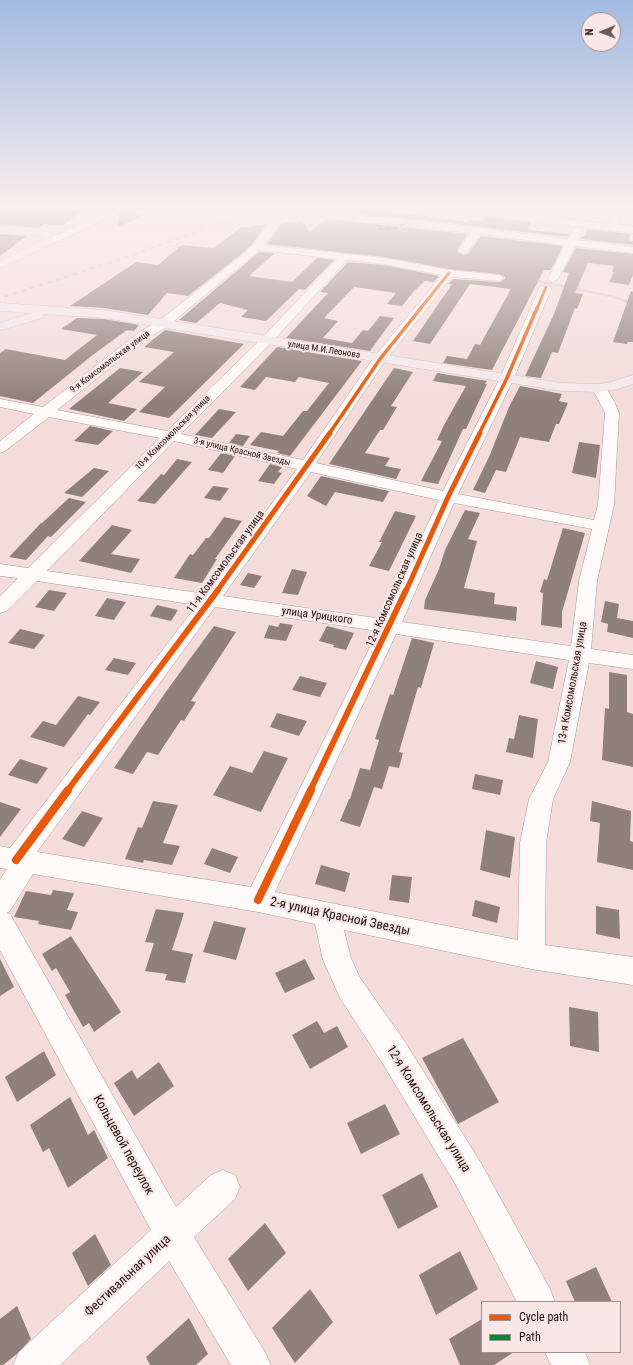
<!DOCTYPE html>
<meta charset="utf-8">
<style>
body{margin:0}
#map{position:relative;width:633px;height:1365px;overflow:hidden;background:#f4dcda;font-family:"Roboto Condensed",sans-serif}
canvas{display:block}
.legend{position:absolute;left:481px;top:1301px;width:140px;height:52px;box-sizing:border-box;background:#f9e7e6;border:1px solid #a29190;margin:0;padding:5px 7px;list-style:none;font-size:12px;color:#1f1110}
.legend li{display:flex;align-items:center;gap:8px;height:20px}
.legend b{width:20px;border:1px solid #a29190}
.north{position:absolute;left:581px;top:12px;width:40px;height:40px;box-sizing:border-box;background:#f9e7e6;border:1px solid #a29190;border-radius:50%;rotate:269deg;font-size:11px;font-weight:700;line-height:16px;text-align:center;color:#1f1110}
.north::after{content:'';display:block;margin:auto;width:14px;height:18px;background:#6a5857;clip-path:polygon(50% 0,100% 100%,50% 72%,0 100%)}
</style>
<div id="map">
<canvas width="633" height="1365"></canvas>
<ul class="legend">
<li><b style="height:5px;background:#e8590c"></b>Cycle path</li>
<li><b style="height:5px;background:#00873e"></b>Path</li>
</ul>
<div class="north">N</div>
</div>
<script>
const ctx = document.querySelector('canvas').getContext('2d');
ctx.lineJoin = 'round';
const toPath = rows => new Path2D(rows.map(r => 'M' + r).join(''));
function stroke(path, color, width, dash) { ctx.strokeStyle = color; ctx.lineWidth = width; ctx.lineCap = dash ? 'butt' : 'round'; ctx.setLineDash(dash || []); ctx.stroke(path); }
function fillPath(path, color) { ctx.fillStyle = color; ctx.fill(path, 'evenodd'); }
function drawText(font, color, halo, rows, align = 'center') {
  ctx.font = font + ' "Roboto Condensed",sans-serif'; ctx.lineWidth = 4; ctx.setLineDash([]); ctx.textBaseline = 'middle'; ctx.strokeStyle = halo; ctx.fillStyle = color; for (const [text, x, y, turn = 0] of rows) {
    ctx.save(); ctx.translate(x, y); ctx.rotate((+turn || 0) * Math.PI / 180); ctx.textAlign = isNaN(turn) ? turn : align; if (halo) ctx.strokeText(text, 0, 0); ctx.fillText(text, 0, 0); ctx.restore();
  }
}
const stream = toPath([
 [298,210,311,225,321,229],
 [533,280,610,296,633,303]
]);
const building = toPath([
 [0,210,83,210,62,226,44,224,38,228,0,225],
 [127,210,132,210,137,214,144,215,118,227,118,215],
 [329,210,377,210,468,222,470,220,482,221,485,217,531,222,528,228,531,229,531,230,569,234,567,237,396,217,369,216],
 [326,219,468,234,457,250,457,252,463,255,468,254,481,236,563,246,551,270,544,270,492,370,443,363,447,356,467,359,475,344,480,345,511,289,470,284,430,344,413,341,452,284,448,284,453,279,499,282,505,279,505,277,499,274,449,269,384,257,267,244,282,223,302,221,310,232],
 [267,224,252,244,239,256,188,296,167,293,148,315,104,308,70,306,136,262,158,265,182,245,214,248,241,227,248,227],
 [588,229,630,234,629,241,633,241,633,245,580,239,582,236,585,236],
 [0,234,27,236,0,256],
 [576,248,633,254,633,275,629,285,609,282,614,272,612,272,614,266,588,263,575,293,583,294,577,309,575,308,558,353,552,352,541,378,525,376,554,314,569,273,563,272],
 [259,252,275,253,249,276,292,282,317,258,334,260,305,290,299,289,266,321,241,317,248,310,220,303,196,323,179,320],
 [348,262,384,265,439,276,434,282,425,281,414,291,402,306,387,304,396,293,354,287,324,318,338,321,323,338,352,343,363,330,368,331,380,316,394,318,370,351,286,338,328,293,320,292],
 [631,291,633,292,633,342,628,342,627,344,613,342],
 [77,318,104,319,139,325,134,331,127,330,94,354,33,403,0,396,0,353,6,349,65,360,97,335,61,329],
 [165,330,244,344,169,418,139,412,165,387,139,382,174,352,144,347],
 [277,347,362,361,290,456,277,453,279,451,250,445,261,432,283,436,303,411,307,411,329,383,299,377,295,382,266,377,255,390,240,387],
 [120,368,143,372,108,403,137,409,124,421,69,409],
 [394,368,413,372,391,406,397,407,383,430,380,430,365,453,390,458,385,466,401,469,396,479,329,464],
 [437,373,487,381,485,384,487,384,466,429,463,429,438,484,421,481,442,441,437,440,444,425,466,386,433,381],
 [520,386,562,394,559,401,568,403,559,424,556,424,549,442,520,437,506,472,496,470,485,493,473,490,489,457,509,407],
 [219,409,236,412,212,438,195,435],
 [90,426,113,431,98,445,74,441],
 [236,434,250,436,243,446,229,443],
 [579,442,600,445,596,478,572,473],
 [221,453,235,456,223,473,208,470],
 [177,459,192,462,155,504,137,501,161,474,164,475],
 [270,464,282,467,278,472,282,473,274,484,258,481],
 [94,468,109,471,82,497,64,493],
 [321,476,389,491,383,502,335,492,326,506,307,496],
 [213,486,229,488,220,501,204,498],
 [69,498,86,502,51,537,48,536,26,560,9,557,41,523,42,523],
 [465,510,480,513,468,539,477,541,464,588,495,593,494,604,517,607,516,621,424,609,425,600,439,569,445,550],
 [395,511,416,516,389,571,369,566,382,542,379,542],
 [224,517,242,521,215,559,217,559,202,583,174,578,190,554,193,555,206,538,209,538],
 [112,525,132,530,111,554,140,559,131,573,79,561],
 [563,528,585,533,562,612,562,628,541,625,543,593,540,592,544,579,547,580],
 [292,569,307,572,298,595,282,593],
 [248,573,262,576,254,588,240,585],
 [49,590,67,593,54,611,35,607],
 [107,598,126,602,114,620,95,616],
 [605,601,619,604,617,618,633,621,633,638,607,632,608,624,601,622],
 [157,605,178,610,171,621,150,616],
 [280,623,293,625,286,641,264,638,269,625,278,627],
 [214,626,236,632,191,701,196,702,184,721,181,720,158,755,147,752,133,774,114,768,165,693],
 [327,626,354,633,346,650,333,647,334,645,319,641],
 [20,629,45,635,34,649,8,643],
 [412,638,434,643,421,688,418,687,399,752,403,753,399,768,389,766,382,789,374,787,360,827,340,821,349,799,350,799,360,768,370,770,379,740,375,739,390,694,393,695],
 [114,658,136,663,128,675,105,670],
 [536,661,558,667,553,689,530,683],
 [609,672,627,675,627,712,633,714,633,767,602,760,605,708,609,709],
 [300,676,327,683,320,697,292,690],
 [78,696,100,702,90,715,88,714,64,747,30,737,43,721,56,725],
 [277,713,307,721,299,736,270,727],
 [519,715,538,719,533,758,506,752,509,738,514,739],
 [264,751,288,758,261,812,213,795,230,766,252,773],
 [20,759,48,768,37,784,8,775],
 [475,774,503,780,500,795,472,789],
 [153,801,178,805,163,843,180,846,172,865,144,860,143,863,125,859,138,827,142,828],
 [592,801,631,811,630,841,633,842,633,870,597,862,600,823,590,821],
 [0,802,21,809,0,837],
 [82,811,103,818,84,847,62,839],
 [486,830,515,837,510,878,480,870],
 [212,848,238,857,230,873,204,864],
 [321,865,350,873,345,892,315,884],
 [392,875,412,877,409,903,389,900],
 [53,890,74,893,67,910,78,912,71,930,38,924,39,921,14,917,26,891,51,895],
 [475,900,500,907,497,923,472,916],
 [596,906,619,910,620,939,596,934],
 [156,909,184,913,172,950,193,954,185,983,165,980,167,974,145,971,154,943,145,942],
 [214,921,246,928,236,960,203,952],
 [71,936,121,1012,94,1032,89,1023,83,1027,65,995,70,992,56,968,52,971,42,954],
 [0,959,14,987,0,996],
 [305,959,315,979,285,993,275,973],
 [569,1007,598,1012,599,1052,570,1046],
 [317,1021,324,1033,337,1026,348,1047,310,1069,292,1035],
 [463,1038,499,1102,458,1124,422,1058],
 [44,1051,56,1075,17,1102,5,1077],
 [159,1062,174,1086,134,1116,114,1083,132,1070,137,1079],
 [70,1097,88,1135,94,1130,108,1158,68,1188,49,1148,43,1152,30,1125],
 [385,1104,400,1134,361,1154,347,1123],
 [422,1173,438,1207,398,1229,382,1195],
 [265,1223,286,1253,248,1291,228,1259],
 [95,1234,111,1265,88,1286,72,1253],
 [460,1251,478,1289,436,1315,419,1275],
 [596,1267,612,1302,575,1302,566,1281],
 [310,1289,333,1322,295,1363,272,1328],
 [17,1306,31,1339,17,1354,3,1365,0,1365,0,1319],
 [189,1318,208,1354,196,1365,150,1365,146,1357],
 [482,1319,482,1352,514,1352,494,1365,460,1365,449,1339]
]);
const minor = toPath([
 [114,210,126,210,50,245,46,246,41,243,42,241,114,210],
 [133,210,173,210,197,212,222,210,206,218,137,213,133,210],
 [285,210,292,210,294,212,282,220,264,245,384,258,449,270,499,275,504,278,499,281,452,277,385,361,316,463,443,491,499,380,540,287,546,284,552,287,513,380,458,494,594,520,598,505,605,413,592,388,594,385,604,385,614,401,619,413,614,505,597,581,591,649,633,655,633,669,589,663,570,762,553,799,546,843,545,945,633,957,633,985,531,969,344,930,351,958,360,978,405,1042,481,1163,550,1289,555,1302,517,1302,457,1187,383,1064,340,998,323,960,315,924,258,912,33,874,9,912,6,913,10,914,176,1207,211,1175,223,1170,235,1175,240,1187,235,1199,194,1237,265,1352,271,1365,231,1365,169,1261,60,1365,13,1365,19,1352,151,1230,0,950,0,880,7,869,0,868,0,846,10,848,197,605,37,581,7,611,0,613,0,596,18,578,0,576,0,564,28,568,160,438,49,417,5,451,0,453,0,441,34,414,0,407,0,399,43,407,141,331,159,321,240,257,253,245,276,216,285,210],
 [259,250,337,259,262,338,167,431,57,410,149,337,167,327,259,250],
 [347,260,384,264,442,275,375,356,303,460,181,434,270,344,347,260],
 [174,441,297,469,206,594,47,571,174,441],
 [311,472,439,500,383,619,223,596,311,472],
 [454,503,592,529,579,581,571,646,402,622,454,503],
 [215,607,378,631,251,887,37,852,215,607],
 [396,634,569,660,548,762,529,799,520,843,518,940,275,892,396,634],
 [301,210,316,210,369,217,396,218,568,239,575,228,578,227,583,230,578,240,633,247,633,253,575,246,558,279,553,282,548,279,565,245,480,234,467,253,463,254,458,251,471,233,396,224,369,223,309,215,301,210],
 [461,210,490,210,608,224,615,210,624,210,617,225,633,227,633,233,465,213,461,210],
 [545,1352,585,1352,590,1365,551,1365,545,1352]
]);
const major = toPath([
 [0,226,40,230,52,233,54,239,50,245,0,268,0,261,44,239,43,237,40,236,0,232,0,226],
 [0,303,104,310,562,383,599,384,611,382,633,375,633,384,618,389,599,392,562,391,104,318,43,314,44,315,42,318,2,330,0,329,0,323,32,313,0,311,0,303]
]);
const rail = toPath([
 [0,298,112,262,259,210]
]);
const quiet = toPath([
 [282,210,287,213],
 [378,229,395,229,407,222]
]);
const cyclewayFar4 = toPath([
 [420,309,449,273],
 [537,309,546,287]
]);
const cyclewayFar3 = toPath([
 [329,434,380,359,421,308],
 [479,434,506,380,537,308]
]);
const cyclewayFar2 = toPath([
 [217,591,330,433],
 [406,591,448,497,480,433]
]);
const cyclewayFar1 = toPath([
 [67,791,218,590],
 [310,791,406,590]
]);
const cycleway = toPath([
 [16,860,68,790],
 [258,900,311,790]
]);
const farStreetnames = [
 ["улица М.И.Леонова",324,350,9],
 ["9-я Комсомольская улица",110,362,-37],
 ["10-я Комсомольская улица",173,433,-45],
 ["3-я улица Красной Звезды",242,452,13]
];
const streetNames = [
 ["11-я Комсомольская улица",226,562,-54],
 ["12-я Комсомольская улица",395,590,-66],
 ["улица Урицкого",317,616,8],
 ["13-я Комсомольская улица",573,683,-80]
];
const nearStreetnames = [
 ["2-я улица Красной Звезды",340,917,12],
 ["12-я Комсомольская улица",428,1109,58],
 ["Кольцевой переулок",123,1145,61],
 ["Фестивальная улица",128,1276,-43]
];
stroke(stream, '#dcc4d9', 2.5);
fillPath(building, '#90807b');
stroke(minor, '#ab9999', 1);
stroke(major, '#cabebd', 1);
fillPath(minor, '#fdfaf9');
fillPath(major, '#f4e8ec');
stroke(rail, '#d1caca', 2);
stroke(rail, '#f9e7e6', 1.5, [4.5]);
stroke(quiet, '#00873e', 2.5, [5, 2.5]);
stroke(cyclewayFar4, '#e8590c', 3);
stroke(cyclewayFar3, '#e8590c', 3.5);
stroke(cyclewayFar2, '#e8590c', 5);
stroke(cyclewayFar1, '#e8590c', 6);
stroke(cycleway, '#e8590c', 8);
const sky = ctx.createLinearGradient(0, 0, 0, 401);
sky.addColorStop(0, '#a3bae2');
sky.addColorStop(0.52, '#faefee');
sky.addColorStop(1, '#faefee00');
ctx.fillStyle = sky;
ctx.fillRect(0, 0, 633, 401);
drawText('9px', '#1f1110', '#f9e7e6', farStreetnames);
drawText('11px', '#1f1110', '#f9e7e6', streetNames);
drawText('13px', '#1f1110', '#f9e7e6', nearStreetnames);
</script>
